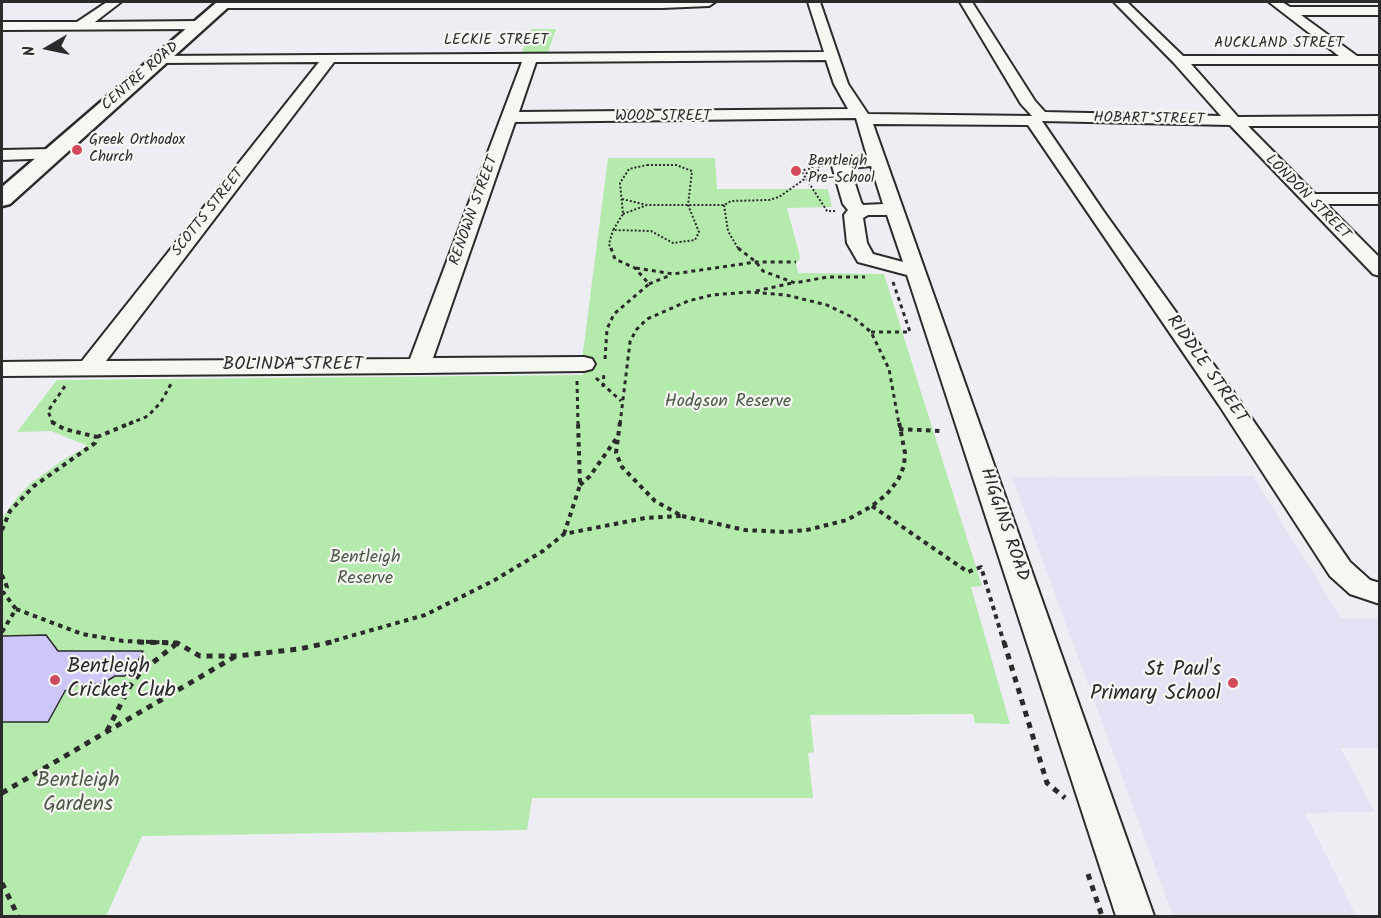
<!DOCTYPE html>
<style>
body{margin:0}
#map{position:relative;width:1381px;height:918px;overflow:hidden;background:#eeedf3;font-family:Kalam,sans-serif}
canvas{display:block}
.frame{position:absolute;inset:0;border:3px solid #2b2b2b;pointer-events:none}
.north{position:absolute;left:18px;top:18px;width:60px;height:60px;-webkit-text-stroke:4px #f6f6f2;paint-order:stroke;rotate:261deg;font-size:16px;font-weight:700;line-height:24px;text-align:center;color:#2b2b2b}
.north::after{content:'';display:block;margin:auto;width:21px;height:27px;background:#2b2b2b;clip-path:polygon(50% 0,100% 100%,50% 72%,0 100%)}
</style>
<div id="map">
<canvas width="1381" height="918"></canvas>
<div class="frame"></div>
<div class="north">N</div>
</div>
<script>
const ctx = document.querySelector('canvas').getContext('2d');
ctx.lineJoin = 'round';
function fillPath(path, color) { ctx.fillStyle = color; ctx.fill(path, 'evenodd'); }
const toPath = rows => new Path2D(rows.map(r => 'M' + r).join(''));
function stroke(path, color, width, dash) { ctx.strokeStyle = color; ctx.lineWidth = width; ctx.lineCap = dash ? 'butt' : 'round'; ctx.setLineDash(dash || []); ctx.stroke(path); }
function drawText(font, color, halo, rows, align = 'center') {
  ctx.font = font + ' Kalam,sans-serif'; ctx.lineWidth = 4.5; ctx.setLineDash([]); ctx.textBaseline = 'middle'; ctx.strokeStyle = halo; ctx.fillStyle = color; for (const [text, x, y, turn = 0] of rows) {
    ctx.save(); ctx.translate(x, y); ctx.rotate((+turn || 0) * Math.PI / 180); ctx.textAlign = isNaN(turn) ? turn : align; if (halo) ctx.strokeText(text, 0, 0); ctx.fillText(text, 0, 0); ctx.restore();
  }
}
const built = toPath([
 [1253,476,1341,618,1379,618,1379,748,1340,748,1375,812,1305,813,1356,916,1173,916,1012,477]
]);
const green = toPath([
 [531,29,556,29,547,55,521,55],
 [608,158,715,158,717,189,828,189,832,207,787,208,799,253,800,259,796,263,798,273,884,274,982,586,971,587,1010,724,975,723,973,714,810,715,814,752,808,753,813,798,532,798,527,830,142,836,106,916,2,916,2,518,18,496,31,483,63,460,88,446,51,431,17,432,57,380,583,375,583,352]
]);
const building = toPath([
 [46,635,58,651,143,651,132,672,127,672,125,676,115,676,102,684,79,684,65,691,48,722,2,722,2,636,46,635]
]);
const pathFar3 = toPath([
 [647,165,676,165,692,171,688,205,699,232,695,240,673,243,651,231,613,230,623,214,620,183,629,169,647,165],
 [800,169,827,211,837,211],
 [800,169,804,169,809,177,812,177,808,166,812,166,814,175,817,175,819,166,824,166],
 [622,199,647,205],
 [724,205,728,231,739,250],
 [623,214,647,205,724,205,731,201,769,200,779,197,806,178],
 [611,250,609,244,613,230]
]);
const pathFar2 = toPath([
 [738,248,756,262,763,271,795,283,827,277,865,277],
 [636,268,673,274,756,262,796,262],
 [649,284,671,275],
 [756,291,792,283],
 [871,332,910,332,893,282],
 [605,359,607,329,614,314,649,284,635,268,615,259,611,248],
 [596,378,621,401],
 [577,381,578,424],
 [603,387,604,372],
 [53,424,48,411,65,386],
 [129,424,148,416,161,402,171,384],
 [620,424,630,342,636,330,647,319,688,301,712,295,749,292,786,295,827,305,854,318,871,332,889,369,899,424]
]);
const pathFar1 = toPath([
 [620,422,616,453,622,467,655,501,682,516],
 [899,429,940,431],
 [97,437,133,422],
 [580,485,590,476,616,439],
 [872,506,968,572,981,567,1004,643],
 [682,516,745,530,784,532,807,530,847,520,872,506,887,494,898,480,904,466,905,453,899,422],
 [2,530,10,511,34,486,95,443,97,437,64,429,52,422],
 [564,534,580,485,578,422],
 [2,575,7,587,3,592,16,609],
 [2,632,16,609,82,634,123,641,177,643],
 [326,643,425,615,493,581,543,551,564,534,645,518,682,516]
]);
const path = toPath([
 [138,642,177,643,200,656,237,656,299,649,332,642],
 [1004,642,1047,783,1065,798],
 [107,731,130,686,140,673,176,644],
 [2,793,236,656],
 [1088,874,1102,916],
 [2,883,18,916]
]);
const minor = toPath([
 [107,2,121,2,95,22,199,21,206,25,199,29,2,30,2,22,77,22,107,2],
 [219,2,715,2,709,6,662,8,223,8,219,7,219,2],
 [808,2,820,2,848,84,868,114,1032,116,1021,104,960,2,972,2,1035,101,1045,112,1221,116,1174,63,1114,2,1127,2,1183,56,1339,56,1269,2,1282,2,1290,7,1380,7,1380,15,1301,15,1357,56,1380,56,1380,64,1191,64,1238,117,1380,116,1380,126,1248,126,1315,194,1380,194,1380,204,1326,204,1380,258,1380,276,1373,274,1230,125,1042,121,1104,212,1239,400,1350,562,1370,580,1380,583,1380,604,1350,594,1330,576,1219,405,1028,125,873,124,1154,916,1116,916,907,275,858,262,847,243,844,215,848,210,843,204,832,166,843,159,867,156,856,118,515,122,433,358,584,357,592,359,595,364,592,369,584,371,419,373,2,376,2,362,82,361,319,62,161,63,156,62,154,59,156,56,824,52,808,2],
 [826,60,834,84,848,109,519,112,536,62,826,60],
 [334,62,522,62,410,359,106,361,334,62],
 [871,166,883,204,863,205,861,202,850,168,871,166],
 [868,215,887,215,903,262,873,254,867,243,863,218,868,215],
 [52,149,60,154,58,158,2,160,2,150,52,149]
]);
const major = toPath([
 [217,2,234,2,10,204,2,206,2,187,217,2]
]);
const markers = [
 [77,150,6,"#d1495b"],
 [796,171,6,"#d1495b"],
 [55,680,6,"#d1495b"],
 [1233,683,6,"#d1495b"]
];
const farStreetnames = [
 ["LECKIE STREET",496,41],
 ["AUCKLAND STREET",1279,44],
 ["CENTRE ROAD",141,77,-41],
 ["WOOD STREET",663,117],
 ["HOBART STREET",1149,120,1],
 ["LONDON STREET",1307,198,45],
 ["RENOWN STREET",475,211,-70],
 ["SCOTTS STREET",209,213,-52]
];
const farPoinames = [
 ["Greek Orthodox",89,141],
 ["Church",89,158],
 ["Bentleigh",808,162],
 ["Pre-School",808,179]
];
const streetNames = [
 ["BOLINDA STREET",293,366],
 ["RIDDLE STREET",1206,370,55],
 ["HIGGINS ROAD",1003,525,71]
];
const parkNames = [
 ["Hodgson Reserve",728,403],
 ["Bentleigh",365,559],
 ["Reserve",365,580]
];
const nearPoinames = [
 ["Bentleigh",67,668],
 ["Cricket Club",67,692],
 ["St Paul's",1221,671,"right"],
 ["Primary School",1221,695,"right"]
];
const nearParknames = [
 ["Bentleigh",78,782],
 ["Gardens",78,806]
];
fillPath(built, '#e4e2f5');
fillPath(green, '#b4eaac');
fillPath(building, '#cdc7f9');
stroke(building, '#2b2b2b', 1.5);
stroke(minor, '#2b2b2b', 4);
stroke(major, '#2b2b2b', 5);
stroke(pathFar3, '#2b2b2b', 2, [2, 2]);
stroke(pathFar2, '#2b2b2b', 3, [4, 4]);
stroke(pathFar1, '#2b2b2b', 4, [4.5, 4.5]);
stroke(path, '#2b2b2b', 5, [6, 6]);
fillPath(minor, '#f6f6f2');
fillPath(major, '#f6f6f2');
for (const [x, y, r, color] of markers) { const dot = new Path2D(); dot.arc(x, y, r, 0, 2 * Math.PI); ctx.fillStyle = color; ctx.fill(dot); stroke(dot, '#f6f6f2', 2); }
drawText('15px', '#2b2b2b', '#f6f6f2', farStreetnames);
drawText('15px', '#2b2b2b', '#f6f6f2', farPoinames, 'left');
drawText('18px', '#2b2b2b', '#f6f6f2', streetNames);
drawText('18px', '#4d5b4b', '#f6f6f2', parkNames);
drawText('21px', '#2b2b2b', '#f6f6f2', nearPoinames, 'left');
drawText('21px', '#4d5b4b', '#f6f6f2', nearParknames);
</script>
